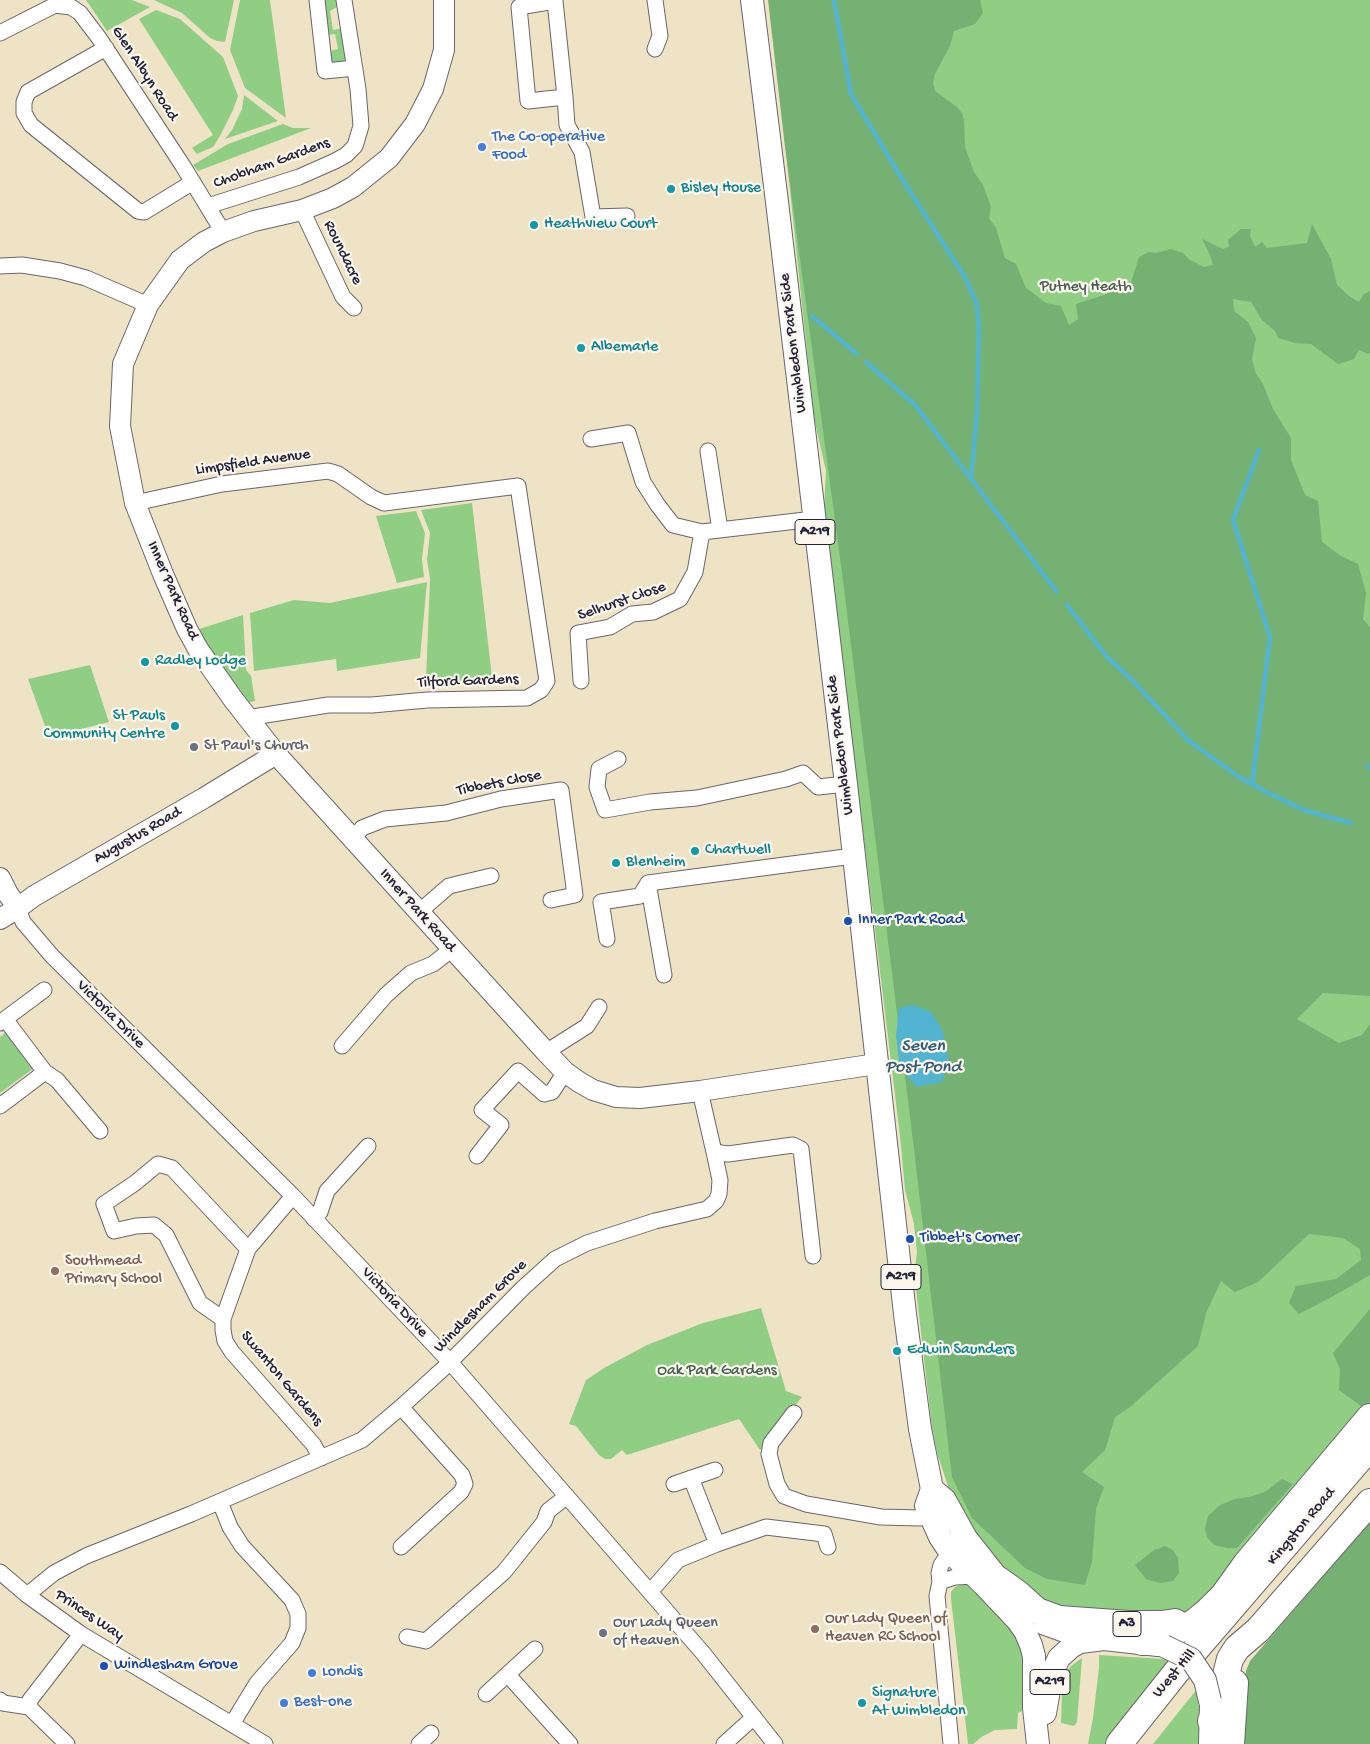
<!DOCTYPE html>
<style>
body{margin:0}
canvas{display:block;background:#efe3c5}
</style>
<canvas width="1370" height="1744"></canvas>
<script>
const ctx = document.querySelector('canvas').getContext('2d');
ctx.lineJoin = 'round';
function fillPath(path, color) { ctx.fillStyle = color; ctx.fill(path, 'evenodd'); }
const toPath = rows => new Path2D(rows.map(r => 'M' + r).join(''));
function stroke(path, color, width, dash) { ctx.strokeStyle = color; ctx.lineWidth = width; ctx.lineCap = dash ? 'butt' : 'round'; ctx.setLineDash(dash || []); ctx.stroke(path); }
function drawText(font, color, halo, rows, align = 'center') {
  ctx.font = font + ' "Gochi Hand",sans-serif'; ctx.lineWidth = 4.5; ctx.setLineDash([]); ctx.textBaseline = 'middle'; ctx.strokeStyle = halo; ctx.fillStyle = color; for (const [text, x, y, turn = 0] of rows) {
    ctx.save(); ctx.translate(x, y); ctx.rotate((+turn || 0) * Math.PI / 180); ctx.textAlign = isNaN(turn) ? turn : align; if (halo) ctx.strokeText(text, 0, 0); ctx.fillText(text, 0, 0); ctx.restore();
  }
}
const green = toPath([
 [86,0,132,0,150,7,107,31],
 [154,0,234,0,225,42,217,41,210,38,182,13],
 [240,0,270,0,286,118,245,88,230,50],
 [322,0,340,0,340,5,330,11,333,30,343,28,348,55,345,60,338,66,331,65,330,51,338,49,335,34,327,35],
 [770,0,1370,0,1370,1402,1234,1568,1188,1612,1175,1618,1053,1614,1002,1567,971,1530,949,1489,937,1453,932,1428,916,1289,915,1268,917,1252,914,1224,905,1190,900,1136,824,509,826,471,814,418],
 [156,10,180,19,223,57,238,96,233,110,220,136,213,147,197,154,192,148,213,135,139,19],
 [244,95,278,121,225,139,232,130,242,109],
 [283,124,293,128,311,128,198,171,193,165,228,144],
 [472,503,493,686,426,681,430,578,427,560,430,533,421,510],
 [416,511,425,533,422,559,424,577,397,583,376,516],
 [427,582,420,658,337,671,336,659,254,671,250,613,294,600,330,603],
 [243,615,246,670,251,676,255,701,245,703,196,630],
 [90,665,109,722,49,737,28,679],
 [5,1033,34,1068,0,1093,0,1037],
 [761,1308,786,1391,802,1397,760,1450,739,1419,627,1455,622,1450,611,1459,605,1459,599,1455,576,1426,569,1424,586,1380,604,1368,647,1345,703,1323],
 [962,1584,971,1584,1026,1642,1024,1710,1018,1713,1017,1729,995,1730,983,1736,973,1744,968,1744,951,1599,951,1592,955,1587],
 [1099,1655,1163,1659,1172,1662,1107,1744,1088,1744,1093,1718,1099,1668],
 [1082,1658,1077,1722,1074,1726,1061,1723,1062,1693,1066,1673,1071,1666],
 [1197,1689,1200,1698,1201,1713,1198,1744,1153,1744]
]);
const forest = toPath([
 [768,0,980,0,983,13,975,24,954,31,950,46,935,74,933,83,935,91,957,107,962,113,964,120,965,147,974,172,983,185,991,207,989,218,996,228,1005,258,1016,264,1026,288,1046,303,1061,306,1069,325,1078,319,1076,304,1104,295,1131,283,1139,257,1149,252,1156,253,1171,249,1183,253,1190,260,1204,267,1213,265,1210,255,1202,239,1223,249,1229,247,1228,240,1241,229,1251,229,1250,236,1255,247,1262,242,1267,248,1307,243,1312,224,1331,259,1337,285,1349,296,1359,302,1364,294,1370,291,1370,353,1368,354,1359,350,1354,359,1338,364,1311,344,1295,343,1278,338,1275,331,1262,320,1251,302,1233,299,1234,311,1248,322,1256,338,1252,359,1256,374,1263,384,1273,409,1291,438,1291,460,1305,495,1318,501,1322,542,1341,556,1358,564,1366,593,1363,619,1370,627,1370,996,1323,993,1297,1019,1339,1043,1362,1035,1370,1024,1370,1275,1328,1299,1299,1314,1289,1303,1296,1286,1336,1279,1361,1260,1360,1249,1343,1238,1309,1234,1258,1282,1235,1292,1221,1281,1206,1313,1198,1346,1130,1407,1115,1417,1105,1450,1082,1472,1104,1487,1096,1509,1092,1562,1085,1585,1047,1579,1025,1568,972,1518,952,1477,914,1149,841,565,785,147],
 [1370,1309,1370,1402,1364,1408,1339,1390,1340,1369,1333,1353],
 [1282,1479,1293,1484,1237,1548,1227,1548,1214,1545,1207,1537,1205,1529,1208,1516,1220,1505,1235,1499,1249,1497,1265,1492],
 [1370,1522,1370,1744,1242,1744,1246,1671,1250,1661],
 [1165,1546,1173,1550,1178,1558,1179,1573,1173,1581,1160,1583,1146,1579,1135,1565,1154,1550]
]);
const water = toPath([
 [913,1005,931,1012,942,1029,949,1062,942,1082,917,1087,900,1068,896,1036,899,1008]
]);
const stream = toPath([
 [834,0,851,94,899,174,966,279,977,305,979,330,977,413,971,478],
 [812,316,857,354],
 [866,362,915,405,1057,592],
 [1067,605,1107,657,1131,679,1189,741,1239,777,1268,793,1304,810,1351,823],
 [1368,766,1370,768],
 [1252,785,1270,637,1233,520,1259,450]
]);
const street = toPath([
 [317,0,325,71,355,68],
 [655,0,660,36,655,49],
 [0,33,55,5,71,7,80,13,99,38,183,166,223,232],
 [106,48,28,92,24,102,24,113,31,125,138,211,144,212,193,182],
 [565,97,555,1,519,7,528,101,565,97,567,125,582,152,593,217,627,216],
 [208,206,299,177,335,161,346,155,355,146,361,126,358,89,344,0],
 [302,210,343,297,354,308],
 [0,266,22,265,60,271,86,278,148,305],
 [591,439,628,433,643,482,657,504,673,525,702,532,814,519],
 [708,451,720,530],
 [135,503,222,484,328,471,338,474,371,497,384,503,518,486,547,681,541,690,527,698,427,700,372,705,328,705,247,718],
 [581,681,578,633,610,627,632,614,653,612,680,599,695,572,702,532],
 [618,759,599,769,597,787,605,810,650,802,697,798,786,779,803,773,818,787,846,784],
 [352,840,362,828,385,819,446,813,501,799,561,790,575,895,551,900],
 [18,908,23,922,52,956,293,1196,450,1362,703,1653,775,1744],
 [419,912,449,886,491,876],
 [607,939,601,902,640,896,648,883],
 [664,975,648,883,853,856],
 [5,1019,44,990],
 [0,1023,5,1019,45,1072],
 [342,1046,386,995,411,973,433,964,452,949],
 [546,1052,587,1026,599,1007],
 [700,1091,714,1152],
 [0,1106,45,1072,57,1080,100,1131],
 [477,1156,501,1125,482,1110,518,1071,544,1094,552,1092,565,1072],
 [293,1196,248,1249,223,1319,223,1330,225,1341,232,1352,313,1444,321,1458],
 [314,1219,320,1212,327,1191,368,1146],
 [223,1319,200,1303,166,1235,154,1225,136,1226,114,1231,104,1204,135,1183,158,1164,172,1168,248,1249],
 [794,1413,771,1443,769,1454,777,1484,784,1496,806,1504,881,1517,920,1518,938,1514],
 [691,1478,717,1544],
 [674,1484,715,1470],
 [220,1502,230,1527,242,1546,292,1600,298,1614,298,1628,292,1643,257,1683,232,1724],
 [401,1547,461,1492,465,1484,462,1475,401,1407],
 [0,1572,27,1595,81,1634,265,1744],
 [940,1582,955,1577,976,1576],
 [650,1592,678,1560,717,1544,766,1527,824,1534,828,1547],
 [27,1595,54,1573,86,1556,191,1514,362,1440,401,1407,445,1367,523,1288,555,1259,587,1243,655,1221,707,1209,716,1201,719,1194,720,1180,714,1152,728,1154,793,1145,801,1149,813,1256],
 [407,1637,426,1641,504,1572,544,1522,548,1511,567,1496],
 [508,1675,570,1744],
 [486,1694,535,1649],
 [0,1700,3,1703,29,1707,30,1700,81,1634],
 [29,1707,67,1744],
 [419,1744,431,1733],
 [724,1744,754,1717],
 [951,1744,937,1596,940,1582,939,1573,941,1565,950,1552,959,1550]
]);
const secondary = toPath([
 [444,0,444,50,433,89,415,124,389,158,353,187,333,198,302,210,254,221,223,232,204,242,180,260,148,305,123,364,120,426,135,503,163,574,187,629,198,649,233,699,276,754,546,1052,565,1072,579,1082,593,1090,616,1097,640,1098,700,1091,876,1064],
 [0,878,8,894,18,908],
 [0,919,18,908,34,896,204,798,276,754]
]);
const primary = toPath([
 [752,0,777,202,846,784,905,1314,920,1429,932,1489],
 [932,1489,926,1506,940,1537,950,1552,984,1585,1018,1621,1025,1631,1031,1645,1034,1656,1034,1708,1038,1744],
 [932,1489,945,1500,966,1538,1007,1590],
 [1045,1624,1090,1640],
 [1045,1713,1052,1673,1059,1658,1071,1647,1080,1642,1104,1639,1158,1645],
 [1210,1744,1211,1704]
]);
const highway = toPath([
 [999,1580,1017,1593,1037,1611,1059,1619,1129,1624,1162,1624,1175,1622],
 [1142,1642,1172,1633,1193,1623,1207,1612,1223,1596,1246,1564,1370,1417],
 [1211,1721,1221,1694,1230,1659,1237,1648,1258,1630,1370,1502],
 [1119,1744,1178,1670,1370,1447],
 [1231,1744,1235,1683]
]);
const primaryBridge = toPath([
 [1164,1646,1191,1659,1205,1680,1210,1701]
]);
const markers = [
 [482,147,5,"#3f7fe0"],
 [671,189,5,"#0f9aa8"],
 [534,225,5,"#0f9aa8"],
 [581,348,5,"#0f9aa8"],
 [145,662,5,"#0f9aa8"],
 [175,726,5,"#0f9aa8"],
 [194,747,5,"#6b7280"],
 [695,851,5,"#0f9aa8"],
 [616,863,5,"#0f9aa8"],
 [848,921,5,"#1a4fb4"],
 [910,1239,5,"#1a4fb4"],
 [55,1271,5,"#8d6e63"],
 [897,1351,5,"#0f9aa8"],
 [815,1629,5,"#8d6e63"],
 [603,1633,5,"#6b7280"],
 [104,1666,5,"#1a4fb4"],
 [312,1673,5,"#3f7fe0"],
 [284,1703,5,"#3f7fe0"],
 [862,1703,5,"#0f9aa8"]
];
const shields = [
 [815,532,40],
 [901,1277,40],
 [1127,1624,28],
 [1050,1682,40]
];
const shieldNames = [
 ["A219",815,532],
 ["A219",901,1277],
 ["A3",1127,1624],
 ["A219",1050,1682]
];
const streetNames = [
 ["Glen Albyn Road",144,74,57],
 ["Chobham Gardens",272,164,-20],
 ["Roundacre",342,253,64],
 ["Wimbledon Park Side",794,343,-97],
 ["Limpsfield Avenue",253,463,-8],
 ["Inner Park Road",172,591,66],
 ["Selhurst Close",622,602,-19],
 ["Tilford Gardens",468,682,-2],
 ["Wimbledon Park Side",841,745,-97],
 ["Tibbets Close",499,784,-11],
 ["Augustus Road",138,836,-30],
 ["Inner Park Road",417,911,48],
 ["Victoria Drive",110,1015,45],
 ["Victoria Drive",394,1303,47],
 ["Windlesham Grove",481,1307,-45],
 ["Swanton Gardens",281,1379,50],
 ["Kingston Road",1302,1527,-50],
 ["Princes Way",89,1616,34],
 ["West Hill",1175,1674,-50]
];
const shopNames = [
 ["The Co-operative",492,138],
 ["Food",492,156],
 ["Londis",322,1673],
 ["Best-one",294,1703]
];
const cultureNames = [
 ["Bisley House",681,189],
 ["Heathview Court",544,225],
 ["Albemarle",591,348],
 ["Radley Lodge",155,662],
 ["St Pauls",165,717,"right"],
 ["Community Centre",165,735,"right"],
 ["Chartwell",705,851],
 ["Blenheim",626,863],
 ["Edwin Saunders",907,1351],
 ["Signature",872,1694],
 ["At Wimbledon",872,1712]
];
const parkNames = [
 ["Putney Heath",1086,288],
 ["Oak Park Gardens",717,1372]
];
const worshipNames = [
 ["St Paul's Church",204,747],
 ["Our Lady Queen",613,1624],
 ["of Heaven",613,1642]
];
const transitNames = [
 ["Inner Park Road",858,921],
 ["Tibbet's Corner",920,1239],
 ["Windlesham Grove",114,1666]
];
const educationNames = [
 ["Southmead",65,1262],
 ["Primary School",65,1280],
 ["Our Lady Queen of",825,1620],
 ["Heaven RC School",825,1638]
];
const waterNames = [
 ["Seven",923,1047],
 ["Post Pond",923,1068]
];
fillPath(green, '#90ce84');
fillPath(forest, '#74b172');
fillPath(water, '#52b4d1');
stroke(stream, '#52b4d1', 4.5);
stroke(street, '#6a666b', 17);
stroke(secondary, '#6a666b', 22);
stroke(primary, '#6a666b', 24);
stroke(highway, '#6a666b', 28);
stroke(street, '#fff', 15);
stroke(secondary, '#fff', 20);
stroke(primary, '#fff', 22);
stroke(highway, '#fff', 26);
stroke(primaryBridge, '#6a666b', 24, []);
stroke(primaryBridge, '#fff', 22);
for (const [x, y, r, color] of markers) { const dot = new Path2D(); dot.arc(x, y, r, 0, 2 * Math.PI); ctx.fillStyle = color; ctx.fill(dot); stroke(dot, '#fbf7ec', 2); }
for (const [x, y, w] of shields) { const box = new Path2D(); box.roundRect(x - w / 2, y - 12.5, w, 25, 4); ctx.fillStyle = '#fbf7ec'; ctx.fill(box); stroke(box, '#22223b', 1); }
drawText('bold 15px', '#22223b', null, shieldNames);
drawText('16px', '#22223b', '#fbf7ec', streetNames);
drawText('16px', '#366cbe', '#fbf7ec', shopNames, 'left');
drawText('16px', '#0d838f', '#fbf7ec', cultureNames, 'left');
drawText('16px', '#485e55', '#fbf7ec', parkNames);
drawText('16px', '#5b616d', '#fbf7ec', worshipNames, 'left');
drawText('16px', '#164399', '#fbf7ec', transitNames, 'left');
drawText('16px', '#785e54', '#fbf7ec', educationNames, 'left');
drawText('italic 18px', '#355c77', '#fbf7ec', waterNames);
</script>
